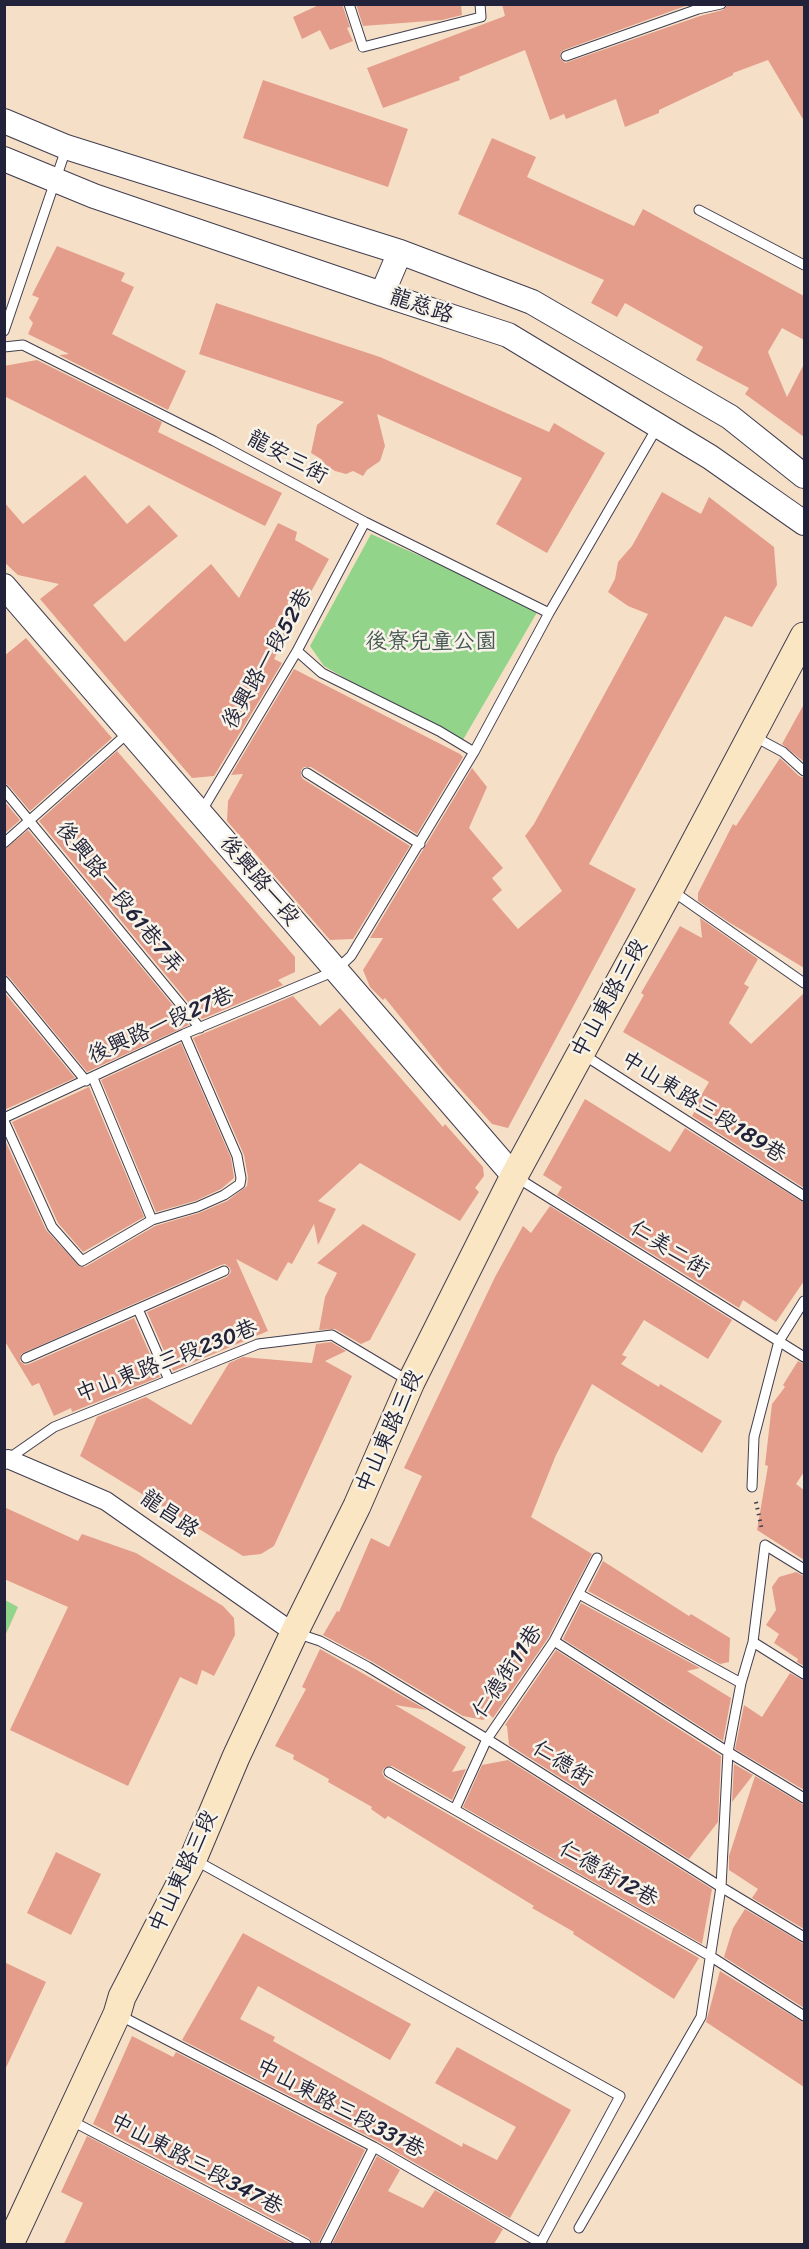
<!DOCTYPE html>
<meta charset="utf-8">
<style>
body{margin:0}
#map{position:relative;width:809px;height:2249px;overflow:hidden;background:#f5e0c7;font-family:Sriracha,sans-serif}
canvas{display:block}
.frame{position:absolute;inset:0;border:6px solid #22223b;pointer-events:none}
</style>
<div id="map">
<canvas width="809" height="2249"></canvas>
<div class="frame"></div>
</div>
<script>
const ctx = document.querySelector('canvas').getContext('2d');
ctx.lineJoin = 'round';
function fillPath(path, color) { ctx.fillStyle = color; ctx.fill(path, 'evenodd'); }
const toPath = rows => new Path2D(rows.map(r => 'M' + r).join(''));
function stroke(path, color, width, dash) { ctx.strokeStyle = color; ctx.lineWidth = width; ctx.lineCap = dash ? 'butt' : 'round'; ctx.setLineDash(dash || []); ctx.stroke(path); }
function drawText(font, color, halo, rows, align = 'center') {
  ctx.font = font + ' Sriracha,"LXGW WenKai TC",sans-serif'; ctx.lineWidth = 5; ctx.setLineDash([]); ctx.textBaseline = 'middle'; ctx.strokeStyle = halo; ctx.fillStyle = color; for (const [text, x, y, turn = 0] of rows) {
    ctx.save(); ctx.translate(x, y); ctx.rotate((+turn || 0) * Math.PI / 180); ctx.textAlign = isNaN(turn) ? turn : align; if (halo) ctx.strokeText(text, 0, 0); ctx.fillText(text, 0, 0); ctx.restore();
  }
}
const green = toPath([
 [371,534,539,609,460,745,324,666,310,646],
 [5,1600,18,1607,5,1636]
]);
const building = toPath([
 [321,4,342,4,350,27,347,28,353,41,330,50,320,30,302,39,293,17],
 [356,4,461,4,462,15,442,20,363,26],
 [502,4,691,4,564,50,561,52,560,58,565,63,700,16,723,10,728,4,804,4,804,121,768,60,733,73,733,75,659,110,659,113,625,127,616,99,566,119,564,114,550,120,525,50,459,77,460,80,383,108,367,68,505,16],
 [263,80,408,129,388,187,243,138],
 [492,138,536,157,527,177,634,226,643,209,804,296,804,340,782,328,768,352,787,397,804,364,804,437,745,394,749,388,696,360,703,347,625,303,617,317,591,303,604,280,458,214],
 [57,246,125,273,121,281,134,287,112,334,186,371,168,410,59,355,69,354,28,334,33,323,29,318,39,298,32,295],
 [216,303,380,357,549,432,554,423,605,453,547,553,496,524,522,478,377,414,385,446,380,461,367,470,363,476,353,471,346,474,335,471,326,465,321,459,311,453,317,425,344,402,199,354],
 [37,360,162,422,158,432,282,493,265,526,4,396,4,366],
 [85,475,127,524,149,505,178,536,93,605,125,642,211,564,239,598,278,523,297,532,295,540,329,559,274,659,282,663,214,776,192,778,40,599,59,584,18,575,4,562,4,502,23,524],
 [662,492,701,514,709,497,774,547,777,585,752,627,725,616,589,864,636,889,508,1128,492,1124,444,1071,385,998,383,1000,370,987,363,970,383,938,370,938,472,768,487,787,469,828,503,868,492,878,502,890,492,899,518,929,562,891,525,836,534,824,648,614,628,606,608,592,615,579,618,562,632,546],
 [26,638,112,738,30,811,9,786,4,783,4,656],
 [294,669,460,754,463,757,417,834,311,767,304,767,301,770,301,776,303,779,410,846,353,939,330,940,227,821,228,801,243,774,231,775],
 [804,704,804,762,782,744],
 [117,751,295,957,295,972,278,980,283,985,202,1019,39,821],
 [780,758,799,776,804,778,804,968,727,921,698,901,698,893,733,824,736,826],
 [4,801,20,820,4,834],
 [28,830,189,1025,87,1072,9,977,4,974,4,850],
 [700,918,758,959,744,984,749,987,729,1023,751,1044,804,993,804,1188,692,1116,697,1107,695,1106,709,1082,623,1032,644,995,641,993,680,926,702,938],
 [4,992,75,1078,4,1110],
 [293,996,320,1026,340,1008,443,1127,445,1124,483,1167,484,1176,475,1188,479,1192,460,1221,360,1163,318,1201,336,1209,318,1245,314,1224,292,1264,288,1262,277,1281,236,1259,268,1331,173,1371,147,1312,227,1277,231,1272,230,1268,225,1264,221,1265,21,1354,20,1361,25,1365,29,1364,134,1318,160,1377,72,1412,71,1408,54,1416,39,1383,32,1386,4,1340,4,1138,46,1230,80,1267,85,1267,155,1226,199,1213,227,1201,247,1186,248,1177,244,1155,193,1038],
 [181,1043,231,1158,234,1178,221,1189,195,1201,156,1212,101,1080],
 [89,1087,144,1217,83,1252,58,1223,12,1122],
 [585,1099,670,1152,685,1128,804,1203,804,1281,776,1322,743,1300,739,1308,557,1195,562,1187,543,1175],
 [550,1206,732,1320,708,1359,644,1320,622,1355,627,1357,621,1364,659,1387,660,1384,722,1421,702,1453,592,1384,556,1455,531,1517,592,1554,548,1638,493,1718,490,1715,483,1720,463,1716,371,1661,323,1635,337,1611,339,1612,371,1538,389,1547,422,1476,404,1468,495,1277,523,1226,531,1233],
 [363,1224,416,1254,370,1340,361,1344,335,1329,319,1330,325,1297,337,1273,317,1263],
 [331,1342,346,1351,325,1361,352,1376,274,1546,261,1554,243,1556,80,1456,97,1417,146,1397,191,1425,229,1363,243,1357,312,1363,316,1344],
 [798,1361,804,1364,804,1472,796,1484,804,1490,804,1560,757,1530,768,1466,765,1465,772,1404,785,1387,783,1385],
 [4,1507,78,1541,82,1534,136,1553,223,1606,234,1618,235,1635,214,1676,202,1670,197,1685,180,1677,128,1786,10,1730,68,1607,4,1579],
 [603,1561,689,1616,691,1614,730,1638,729,1662,720,1664,588,1591],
 [796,1572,804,1576,804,1666,797,1662,798,1659,774,1643,779,1634,766,1625,776,1610,772,1587,779,1577],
 [581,1603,700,1668,687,1671,731,1698,723,1741,563,1639],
 [320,1649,427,1710,395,1705,466,1747,452,1772,466,1769,452,1800,392,1766,384,1768,382,1773,385,1778,699,1958,674,1999,573,1934,574,1932,532,1908,534,1906,388,1816,385,1819,371,1809,372,1807,328,1782,329,1779,293,1759,294,1755,275,1746,306,1689,302,1687],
 [556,1650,721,1756,718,1822,689,1859,509,1745,507,1726,505,1725],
 [790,1673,804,1681,804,1790,735,1749,744,1705,762,1717],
 [508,1760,712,1889,702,1944,463,1807,482,1765],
 [734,1764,753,1775,732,1802],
 [755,1776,804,1805,804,1929,752,1898,758,1889,729,1870,729,1856],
 [56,1852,101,1874,71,1935,27,1913],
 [745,1909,804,1944,804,2008,724,1957,733,1928],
 [243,1933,411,2024,390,2060,258,1986,240,2019,275,2037,273,2041,462,2147,463,2143,497,2160,516,2127,435,2083,457,2047,571,2110,510,2218,377,2141,182,2040],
 [4,1962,46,1982,4,2072],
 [720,1971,804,2023,804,2087,706,2022],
 [132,2036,173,2057,176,2052,365,2150,318,2244,313,2244,309,2238,93,2124],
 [87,2136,292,2244,64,2244,83,2203,61,2192],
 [377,2156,400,2170,388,2191,423,2208,435,2190,503,2229,494,2244,332,2244]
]);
const path = toPath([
 [756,1502,762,1530]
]);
const service = toPath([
 [349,4,363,47,481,17,480,4],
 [566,56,698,9,721,4],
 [699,210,804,265],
 [4,331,66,149],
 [4,347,23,345,214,441,365,522,549,613],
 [297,651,322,673,439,731,474,752],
 [755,737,783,752,804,771],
 [307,773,420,844],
 [4,790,200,1028],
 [201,812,297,651,365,522],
 [4,843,128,733],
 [671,890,804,983],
 [4,981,86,1081],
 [584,1055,804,1196],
 [93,1078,152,1220],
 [4,1118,184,1034,335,971,351,956,474,752,549,613,658,426],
 [4,1121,52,1227,82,1261,152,1220,197,1207,224,1195,240,1184,241,1178,237,1156,184,1034],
 [516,1177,804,1357],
 [138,1309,169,1380],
 [26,1358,224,1271],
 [8,1459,54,1427,258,1344,332,1335,409,1381],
 [752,1487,754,1437,779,1341,804,1301],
 [579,1594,741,1683],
 [296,1633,320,1641,368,1667,487,1739,721,1887,804,1937],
 [554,1641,728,1752,804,1798],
 [753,1642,804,1674],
 [389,1772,710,1956,804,2016],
 [455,1809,487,1739,554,1641,597,1558],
 [195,1860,620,2096,540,2244],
 [119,2015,374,2147,542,2244],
 [70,2120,306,2244],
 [579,2228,701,2017,721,1887,728,1752,741,1683,753,1642,765,1545,804,1569],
 [325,2244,374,2147]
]);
const minor = toPath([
 [4,1460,8,1459,106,1501,294,1633]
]);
const tertiary = toPath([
 [4,121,66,147,400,252,532,302,730,417,804,476],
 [4,159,94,196,382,294,508,335,710,457,804,523],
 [382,294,400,252],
 [4,586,514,1176]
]);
const secondary = toPath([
 [10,2244,117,2014,122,1997,193,1859,236,1757,294,1633,357,1506,411,1382,514,1176,670,889,804,636]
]);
const streetNames = [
 ["龍慈路",421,307,18],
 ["龍安三街",287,458,28],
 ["後興路一段52巷",268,659,-60],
 ["後興路一段",259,881,50],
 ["後興路一段61巷7弄",119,898,51],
 ["中山東路三段",610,999,-61],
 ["後興路一段27巷",161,1026,-24],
 ["中山東路三段189巷",703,1108,32],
 ["仁美二街",669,1250,32],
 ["中山東路三段230巷",167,1362,-21],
 ["中山東路三段",390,1432,-66],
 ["龍昌路",169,1515,35],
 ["仁德街11巷",508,1672,-56],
 ["仁德街",562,1764,32],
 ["中山東路三段",184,1872,-65],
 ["仁德街12巷",608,1875,30],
 ["中山東路三段331巷",340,2109,28],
 ["中山東路三段347巷",196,2165,28]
];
const parkNames = [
 ["後寮兒童公園",431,642]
];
fillPath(green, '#93d48b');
fillPath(building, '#e49d8b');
stroke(service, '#423e50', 11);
stroke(minor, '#423e50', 20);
stroke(tertiary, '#423e50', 26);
stroke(secondary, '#423e50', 29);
stroke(path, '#423e50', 4, [1.5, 4.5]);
stroke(service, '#fff', 9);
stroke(minor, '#fff', 18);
stroke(tertiary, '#fff', 24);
stroke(secondary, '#fbe6c3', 27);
drawText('22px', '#22223b', '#f7f3e8', streetNames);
drawText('22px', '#445753', '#f7f3e8', parkNames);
</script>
